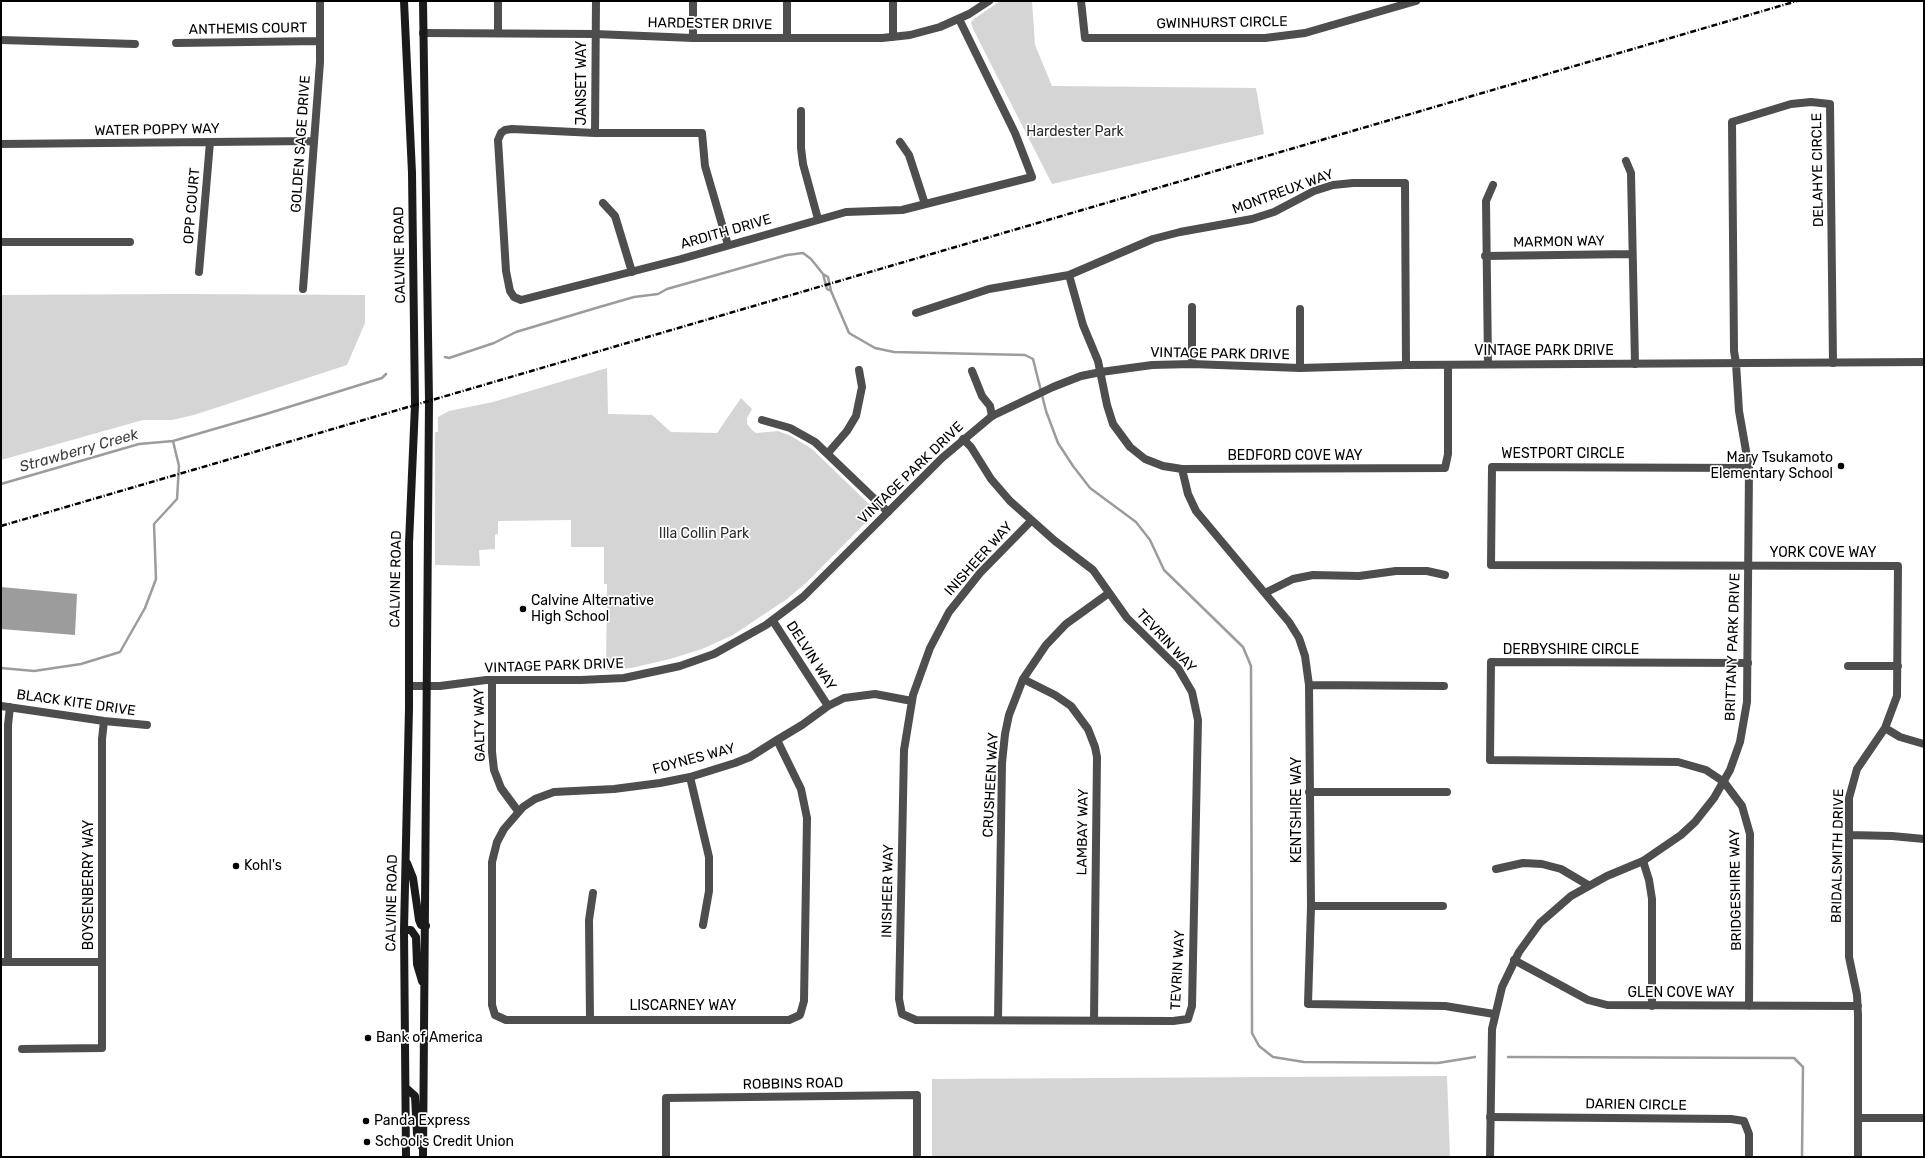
<!DOCTYPE html>
<style>
body{margin:0}
#map{position:relative;width:1925px;height:1158px;overflow:hidden;background:#fff;font-family:Rubik,sans-serif}
canvas{display:block}
.frame{position:absolute;inset:0;border:2px solid #000;pointer-events:none}
</style>
<div id="map">
<canvas width="1925" height="1158"></canvas>
<div class="frame"></div>
</div>
<script>
const ctx = document.querySelector('canvas').getContext('2d');
ctx.lineJoin = 'round';
function fillPath(path, color) { ctx.fillStyle = color; ctx.fill(path, 'evenodd'); }
const toPath = rows => new Path2D(rows.map(r => 'M' + r).join(''));
function stroke(path, color, width, dash) { ctx.strokeStyle = color; ctx.lineWidth = width; ctx.lineCap = dash ? 'butt' : 'round'; ctx.setLineDash(dash || []); ctx.stroke(path); }
function drawText(font, color, halo, rows, align = 'center') {
  ctx.font = font + ' Rubik,sans-serif'; ctx.lineWidth = 3.5; ctx.setLineDash([]); ctx.textBaseline = 'middle'; ctx.strokeStyle = halo; ctx.fillStyle = color; for (const [text, x, y, turn = 0] of rows) {
    ctx.save(); ctx.translate(x, y); ctx.rotate((+turn || 0) * Math.PI / 180); ctx.textAlign = isNaN(turn) ? turn : align; if (halo) ctx.strokeText(text, 0, 0); ctx.fillText(text, 0, 0); ctx.restore();
  }
}
const green = toPath([
 [1000,1,1032,1,1035,45,1052,86,1256,88,1264,134,1052,184,973,29,971,22,974,19],
 [179,294,365,295,365,323,347,365,194,415,172,420,143,420,1,460,1,295],
 [607,368,608,414,652,415,671,432,717,433,741,398,752,409,747,418,747,424,753,431,756,433,778,431,791,436,812,449,869,504,872,510,872,516,807,582,787,599,733,635,702,649,670,659,631,668,606,670,607,584,604,584,604,547,571,547,571,520,498,521,498,534,495,535,495,549,479,550,480,566,435,565,435,432,438,432,438,417,449,411,493,402],
 [1447,1076,1450,1157,932,1157,932,1079]
]);
const water = toPath([
 [1,587,77,594,75,635,1,629]
]);
const stream = toPath([
 [823,274,828,277,831,291,849,333,875,348,894,352,1025,355,1033,359,1046,411,1058,443,1073,466,1090,488,1136,522,1150,540,1164,570,1243,647,1251,666,1252,1019,1252,1033,1259,1046,1273,1057,1304,1062,1438,1063,1475,1057],
 [445,357,449,358,494,343,516,332,596,308,634,297,658,294,667,289,787,255,803,253,811,259,823,274,827,289,831,291],
 [173,441,266,414,382,378,386,374],
 [1,484,139,444,173,441,179,466,177,499,154,524,156,579,145,608,120,652,81,664,34,671,1,668],
 [1508,1057,1794,1058,1803,1067,1802,1157]
]);
const minor = toPath([
 [498,1,498,33],
 [693,1,693,38],
 [893,1,893,37],
 [1081,1,1085,38,1265,38,1305,33,1416,1],
 [423,33,595,34,693,38,882,38,910,35,940,27,969,14,989,1],
 [787,38,787,1],
 [1,40,135,44],
 [176,43,320,41],
 [801,111,801,148,803,164,818,219],
 [595,133,596,1],
 [900,142,909,155,925,204],
 [1,144,314,141],
 [1626,161,1631,173,1635,364],
 [603,203,615,216,632,272],
 [1,242,130,242],
 [728,245,705,166,702,133,595,133,512,129,505,130,501,133,498,140,506,271,510,291,514,297,521,300,681,259,846,212,902,210,1032,177,1015,133,959,19],
 [1485,256,1632,254],
 [199,272,210,142],
 [1069,275,1083,325,1098,361,1107,405,1113,424,1130,447,1145,459,1163,466,1182,469,1445,468,1448,454,1448,365],
 [303,289,320,62,320,1],
 [1192,307,1192,364],
 [1300,309,1300,368],
 [916,313,989,289,1069,275,1153,239,1180,232,1252,219,1274,212,1314,191,1333,185,1353,183,1405,183,1406,365],
 [1736,363,1734,351,1732,122,1791,104,1811,102,1830,104,1833,363],
 [1488,364,1486,201,1493,185],
 [972,371,982,396,990,406,992,416],
 [762,420,790,428,815,442,888,512],
 [963,439,971,447,991,479,1010,501,1055,541,1093,570,1127,618,1178,668,1192,692,1198,720,1192,1006,1188,1019,1173,1021,916,1020,902,1014,899,999,904,750,913,695,930,648,949,612,980,573,1031,521],
 [828,453,847,431,856,416,862,387,859,370],
 [1749,468,1492,467,1491,565,1898,566,1897,696,1885,728,1857,769,1849,798,1849,957,1857,995,1858,1015,1858,1157],
 [1182,469,1188,494,1196,511,1289,622,1299,638,1305,656,1309,685,1311,906,1308,1004,1445,1006,1494,1014],
 [1265,593,1293,579,1313,575,1359,576,1396,571,1427,571,1445,575],
 [773,621,828,706],
 [1748,663,1491,662,1490,760,1678,762,1706,770,1724,782,1742,806,1750,834,1749,1006],
 [1848,666,1898,666],
 [1023,679,1055,695,1071,706,1088,729,1095,747,1097,757,1094,1020],
 [492,680,492,752,494,770,501,788,518,811],
 [1309,685,1444,686],
 [1,706,104,721,147,725],
 [1885,728,1900,737,1924,744],
 [777,740,801,789,807,818,804,1001,800,1015,789,1020,506,1020,495,1015,492,1005,492,862,497,842,504,829,523,807,535,799,554,792,614,789,660,783,690,777,735,763,750,757,777,740,802,725,828,706,844,698,875,694,912,701],
 [690,777,709,857,709,891,703,925],
 [1309,792,1447,792],
 [1849,835,1892,836,1924,839],
 [1643,861,1649,880,1652,899,1652,1006],
 [1496,869,1523,863,1542,864,1561,869,1588,885],
 [1311,906,1443,906],
 [1514,960,1588,1000,1607,1005,1858,1006],
 [1,962,102,962],
 [8,962,8,725,10,707],
 [590,1019,589,920,593,893],
 [998,1019,1002,763,1005,734,1009,715,1023,679,1046,645,1066,624,1109,593],
 [22,1049,102,1048,102,739,104,721],
 [1490,1117,1731,1119,1744,1121,1749,1134,1749,1157],
 [1858,1118,1924,1118],
 [666,1157,666,1098,917,1095,917,1157]
]);
const tertiary = toPath([
 [409,686,440,686,486,680,581,680,624,678,680,666,714,654,766,625,803,597,942,458,992,416,1053,387,1081,376,1101,372,1152,365,1192,364,1300,368,1406,365,1924,362],
 [1490,1157,1492,1029,1502,987,1519,952,1540,923,1571,896,1607,876,1643,861,1681,835,1695,822,1714,798,1730,770,1740,742,1747,702,1749,468,1739,411,1736,363]
]);
const secondary = toPath([
 [404,1,412,173,415,405,409,543,409,708,404,930,406,1157],
 [423,1,429,401,423,1157],
 [407,863,413,878,419,920,421,925,426,926],
 [404,930,411,930,416,937,417,964,422,981],
 [406,1088,415,1096,417,1134,422,1147]
]);
const rail = toPath([
 [1,526,1797,1]
]);
const markers = [
 [1841,466,4,"#000"],
 [523,609,4,"#000"],
 [236,866,4,"#000"],
 [368,1038,4,"#000"],
 [366,1121,4,"#000"],
 [367,1142,4,"#000"]
];
const streetNames = [
 ["GWINHURST CIRCLE",1222,23,-1],
 ["HARDESTER DRIVE",710,24,1],
 ["ANTHEMIS COURT",248,29,-1],
 ["JANSET WAY",582,83,-90],
 ["WATER POPPY WAY",157,130,-1],
 ["GOLDEN SAGE DRIVE",301,144,-86],
 ["DELAHYE CIRCLE",1818,170,-91],
 ["MONTREUX WAY",1283,192,-20],
 ["OPP COURT",192,206,-85],
 ["ARDITH DRIVE",726,232,-16],
 ["MARMON WAY",1559,242,-1],
 ["CALVINE ROAD",400,255,-91],
 ["VINTAGE PARK DRIVE",1544,351],
 ["VINTAGE PARK DRIVE",1220,354,1],
 ["WESTPORT CIRCLE",1563,454],
 ["BEDFORD COVE WAY",1295,456],
 ["VINTAGE PARK DRIVE",911,473,-44],
 ["YORK COVE WAY",1823,553],
 ["INISHEER WAY",979,559,-48],
 ["CALVINE ROAD",396,579,-89],
 ["TEVRIN WAY",1166,641,47],
 ["BRITTANY PARK DRIVE",1733,647,-88],
 ["DERBYSHIRE CIRCLE",1571,650],
 ["DELVIN WAY",811,656,57],
 ["VINTAGE PARK DRIVE",554,666,-2],
 ["BLACK KITE DRIVE",76,703,8],
 ["GALTY WAY",480,725,-91],
 ["FOYNES WAY",694,759,-15],
 ["CRUSHEEN WAY",991,785,-87],
 ["KENTSHIRE WAY",1297,810,-90],
 ["LAMBAY WAY",1083,832,-89],
 ["BRIDALSMITH DRIVE",1838,856,-89],
 ["BOYSENBERRY WAY",89,885,-90],
 ["BRIDGESHIRE WAY",1736,890,-91],
 ["INISHEER WAY",888,891,-89],
 ["CALVINE ROAD",392,903,-89],
 ["TEVRIN WAY",1178,970,-87],
 ["GLEN COVE WAY",1681,993],
 ["LISCARNEY WAY",683,1006],
 ["ROBBINS ROAD",793,1084,-1],
 ["DARIEN CIRCLE",1636,1105,1]
];
const parkNames = [
 ["Hardester Park",1075,132],
 ["Illa Collin Park",704,534]
];
const poiNames = [
 ["Mary Tsukamoto",1833,458,"right"],
 ["Elementary School",1833,474,"right"],
 ["Calvine Alternative",531,601],
 ["High School",531,617],
 ["Kohl's",244,866],
 ["Bank of America",376,1038],
 ["Panda Express",374,1121],
 ["School's Credit Union",375,1142]
];
const waterNames = [
 ["Strawberry Creek",79,451,-16]
];
fillPath(green, '#d5d5d5');
fillPath(water, '#9c9c9c');
stroke(stream, '#9c9c9c', 2.5);
stroke(minor, '#4e4e4e', 8);
stroke(tertiary, '#4e4e4e', 8);
stroke(secondary, '#1b1b1b', 8);
stroke(rail, '#000', 2.5, [6, 2, 1, 2]);
for (const [x, y, r, color] of markers) { const dot = new Path2D(); dot.arc(x, y, r, 0, 2 * Math.PI); ctx.fillStyle = color; ctx.fill(dot); stroke(dot, '#fff', 1.5); }
drawText('14px', '#000', '#fff', streetNames);
drawText('14px', '#2c2c2c', '#fff', parkNames);
drawText('14px', '#000', '#fff', poiNames, 'left');
drawText('italic 15px', '#3d3d3d', '#fff', waterNames);
</script>
